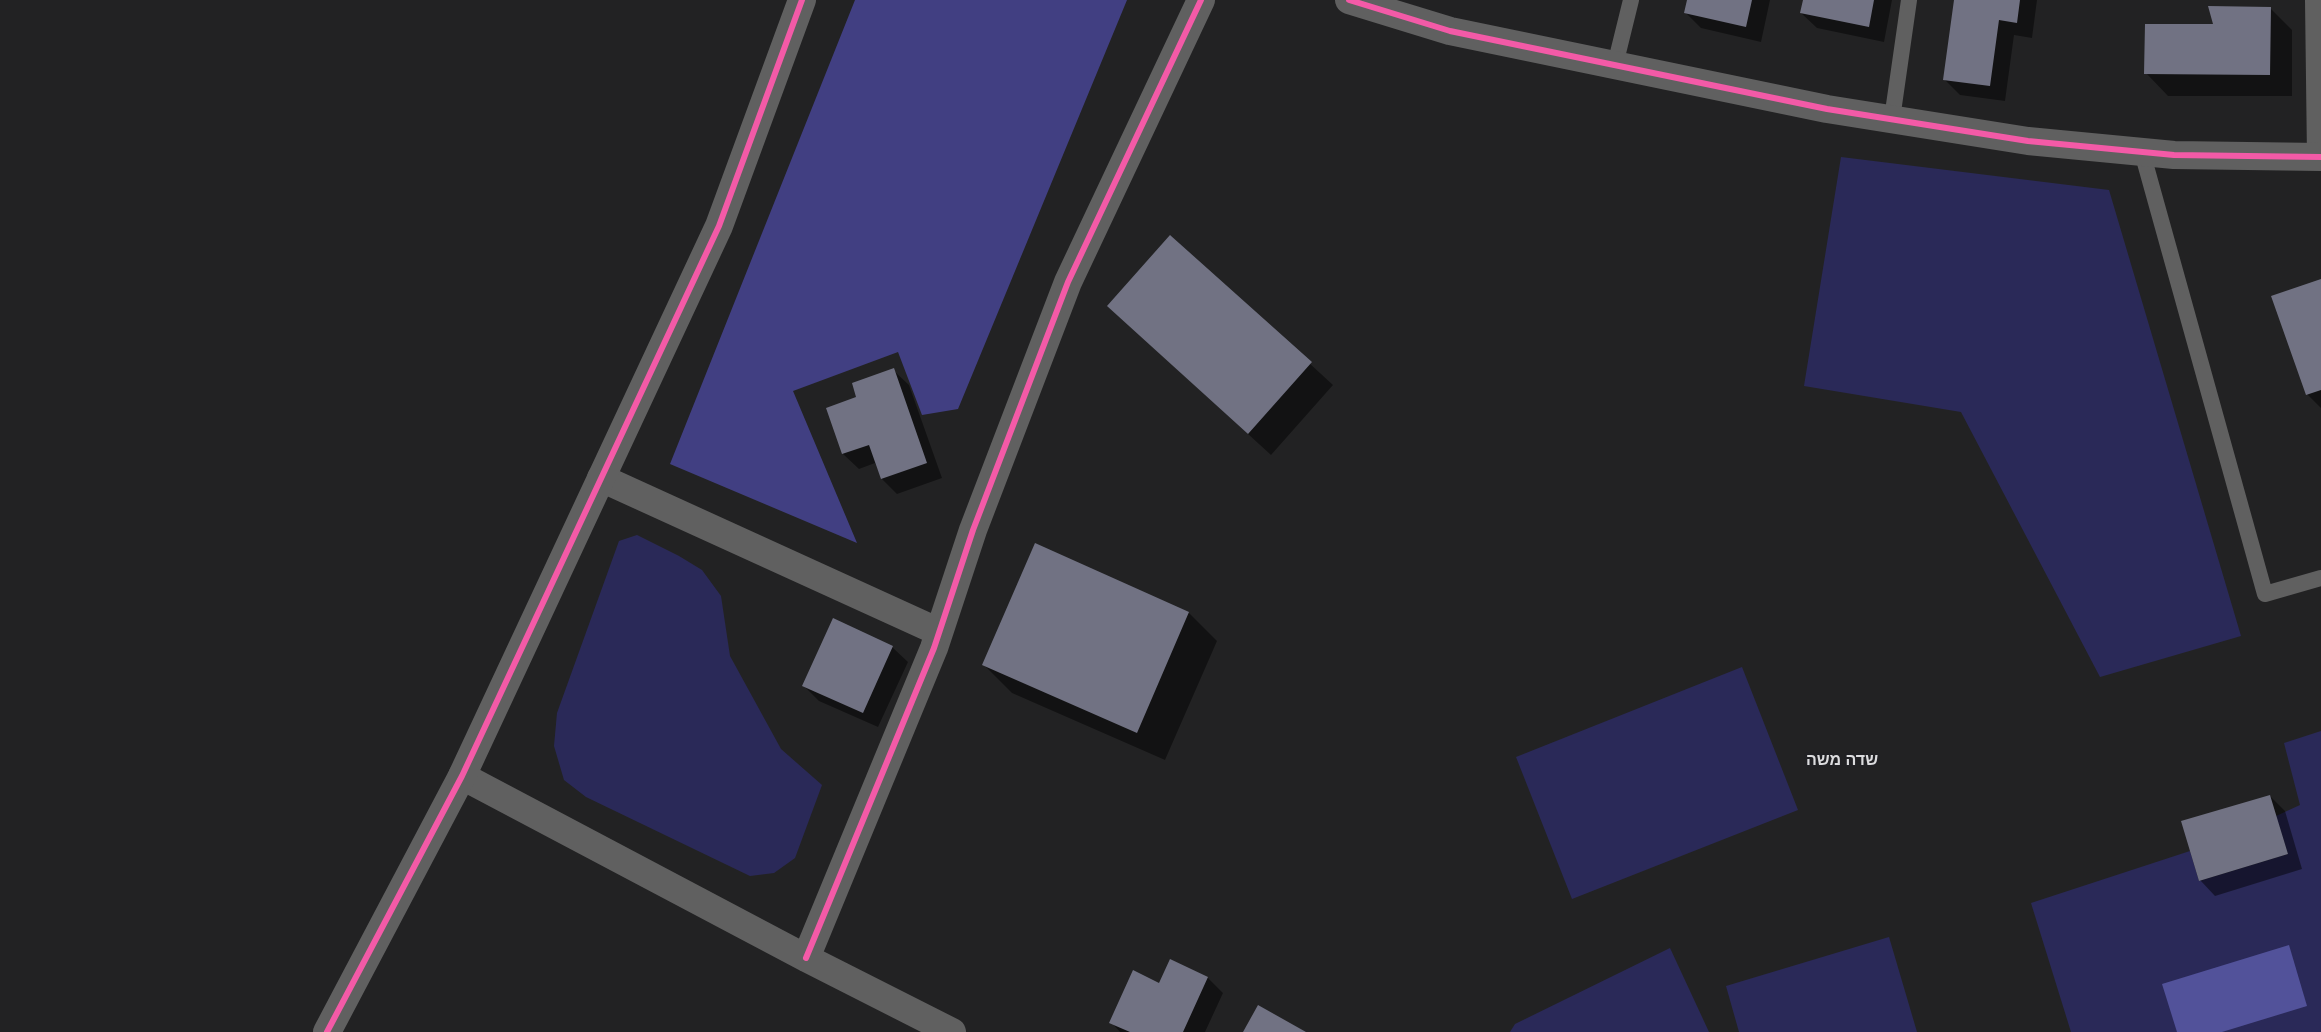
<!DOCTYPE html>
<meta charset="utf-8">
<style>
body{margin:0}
canvas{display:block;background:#222223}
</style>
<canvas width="2321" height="1032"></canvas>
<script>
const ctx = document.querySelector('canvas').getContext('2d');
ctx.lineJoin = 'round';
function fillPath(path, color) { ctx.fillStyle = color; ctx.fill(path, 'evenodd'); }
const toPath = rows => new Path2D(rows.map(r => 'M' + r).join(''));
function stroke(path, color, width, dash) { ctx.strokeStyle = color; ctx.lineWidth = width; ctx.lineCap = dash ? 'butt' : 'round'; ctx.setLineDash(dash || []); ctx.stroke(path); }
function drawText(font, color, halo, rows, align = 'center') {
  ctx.font = font + ' Helvetica,"Noto Sans Hebrew",sans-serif'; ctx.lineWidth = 5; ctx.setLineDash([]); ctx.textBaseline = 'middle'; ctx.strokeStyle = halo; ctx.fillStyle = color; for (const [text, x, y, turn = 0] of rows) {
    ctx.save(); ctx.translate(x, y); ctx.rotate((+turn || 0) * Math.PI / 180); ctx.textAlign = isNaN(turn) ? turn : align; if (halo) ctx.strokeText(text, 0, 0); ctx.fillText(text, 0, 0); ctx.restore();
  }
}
const green = toPath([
 [1841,157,2109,190,2241,636,2100,677,1961,412,1804,386],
 [637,535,679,556,702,570,721,596,730,656,781,749,822,785,795,858,774,873,750,876,586,797,564,780,554,746,557,713,619,541],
 [1742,667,1798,810,1572,899,1516,757],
 [2321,731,2321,1032,2071,1032,2031,903,2190,851,2199,881,2288,854,2276,816,2300,805,2284,743],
 [1889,937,1917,1032,1739,1032,1726,986],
 [1670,948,1709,1032,1510,1032,1515,1024]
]);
const forest = toPath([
 [855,0,1127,0,958,409,922,415,898,352,793,391,857,543,670,464]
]);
const water = toPath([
 [2289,945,2307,1006,2222,1032,2177,1032,2162,984]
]);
const shadow = toPath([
 [1688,0,1770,0,1761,42,1701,28,1686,13],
 [1804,0,1892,0,1884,42,1817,28,1801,13],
 [1955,0,2037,0,2032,38,2014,35,2005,101,1960,95,1944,79],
 [2270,8,2292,30,2292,96,2168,96,2146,73],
 [1171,236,1333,385,1271,455,1108,306],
 [2321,280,2321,408,2307,394],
 [893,370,909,385,942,478,897,494,882,479,875,463,859,469,843,454,858,398],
 [1189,613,1217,641,1165,760,1012,693,984,665],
 [892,647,908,662,878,727,819,701,804,686],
 [2270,796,2285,811,2302,869,2215,896,2200,880],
 [1171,961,1208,978,1223,993,1205,1032,1120,1032,1111,1022,1160,984]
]);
const building = toPath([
 [1687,0,1752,0,1746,27,1684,13],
 [1803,0,1874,0,1869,27,1800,13],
 [1954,0,2020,0,2017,23,1999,20,1990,86,1943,80],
 [2208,6,2271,7,2270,75,2144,74,2145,24,2213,24],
 [1170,235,1312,362,1248,434,1107,306],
 [2321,279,2321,390,2306,395,2271,296],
 [894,368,927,463,881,479,869,445,842,454,826,408,856,397,852,383],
 [1035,543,1189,612,1137,733,982,665],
 [833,618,893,646,863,713,802,686],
 [2270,795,2288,854,2199,881,2181,821],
 [1170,959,1208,977,1183,1032,1130,1032,1109,1023,1133,970,1159,983],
 [1258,1005,1306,1032,1243,1032]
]);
const service = toPath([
 [2313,0,2315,157],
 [1615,65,1631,0],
 [1892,119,1909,0],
 [2142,152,2265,594,2321,578]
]);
const minor = toPath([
 [1349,0,1450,31,1827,109,2028,141,2174,155,2321,157],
 [601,478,939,632],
 [462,776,806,958,952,1032],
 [806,958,934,648,973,530,1068,282,1201,0]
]);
const tertiary = toPath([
 [327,1032,462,776,719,226,802,0]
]);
const cycleway = toPath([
 [1349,0,1450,31,1827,109,2028,141,2174,155,2321,157],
 [806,958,934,648,973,530,1068,282,1201,0],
 [327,1032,462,776,719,226,802,0]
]);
const quarterNames = [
 ["שדה משה",1842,761]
];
fillPath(green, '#2a2958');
fillPath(forest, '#413f82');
fillPath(water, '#52529a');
fillPath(shadow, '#0007');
fillPath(building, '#717283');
stroke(service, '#606060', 16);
stroke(minor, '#606060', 28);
stroke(tertiary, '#606060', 28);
stroke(cycleway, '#f35aa7', 6);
drawText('bold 16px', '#dcdcde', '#212124', quarterNames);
</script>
